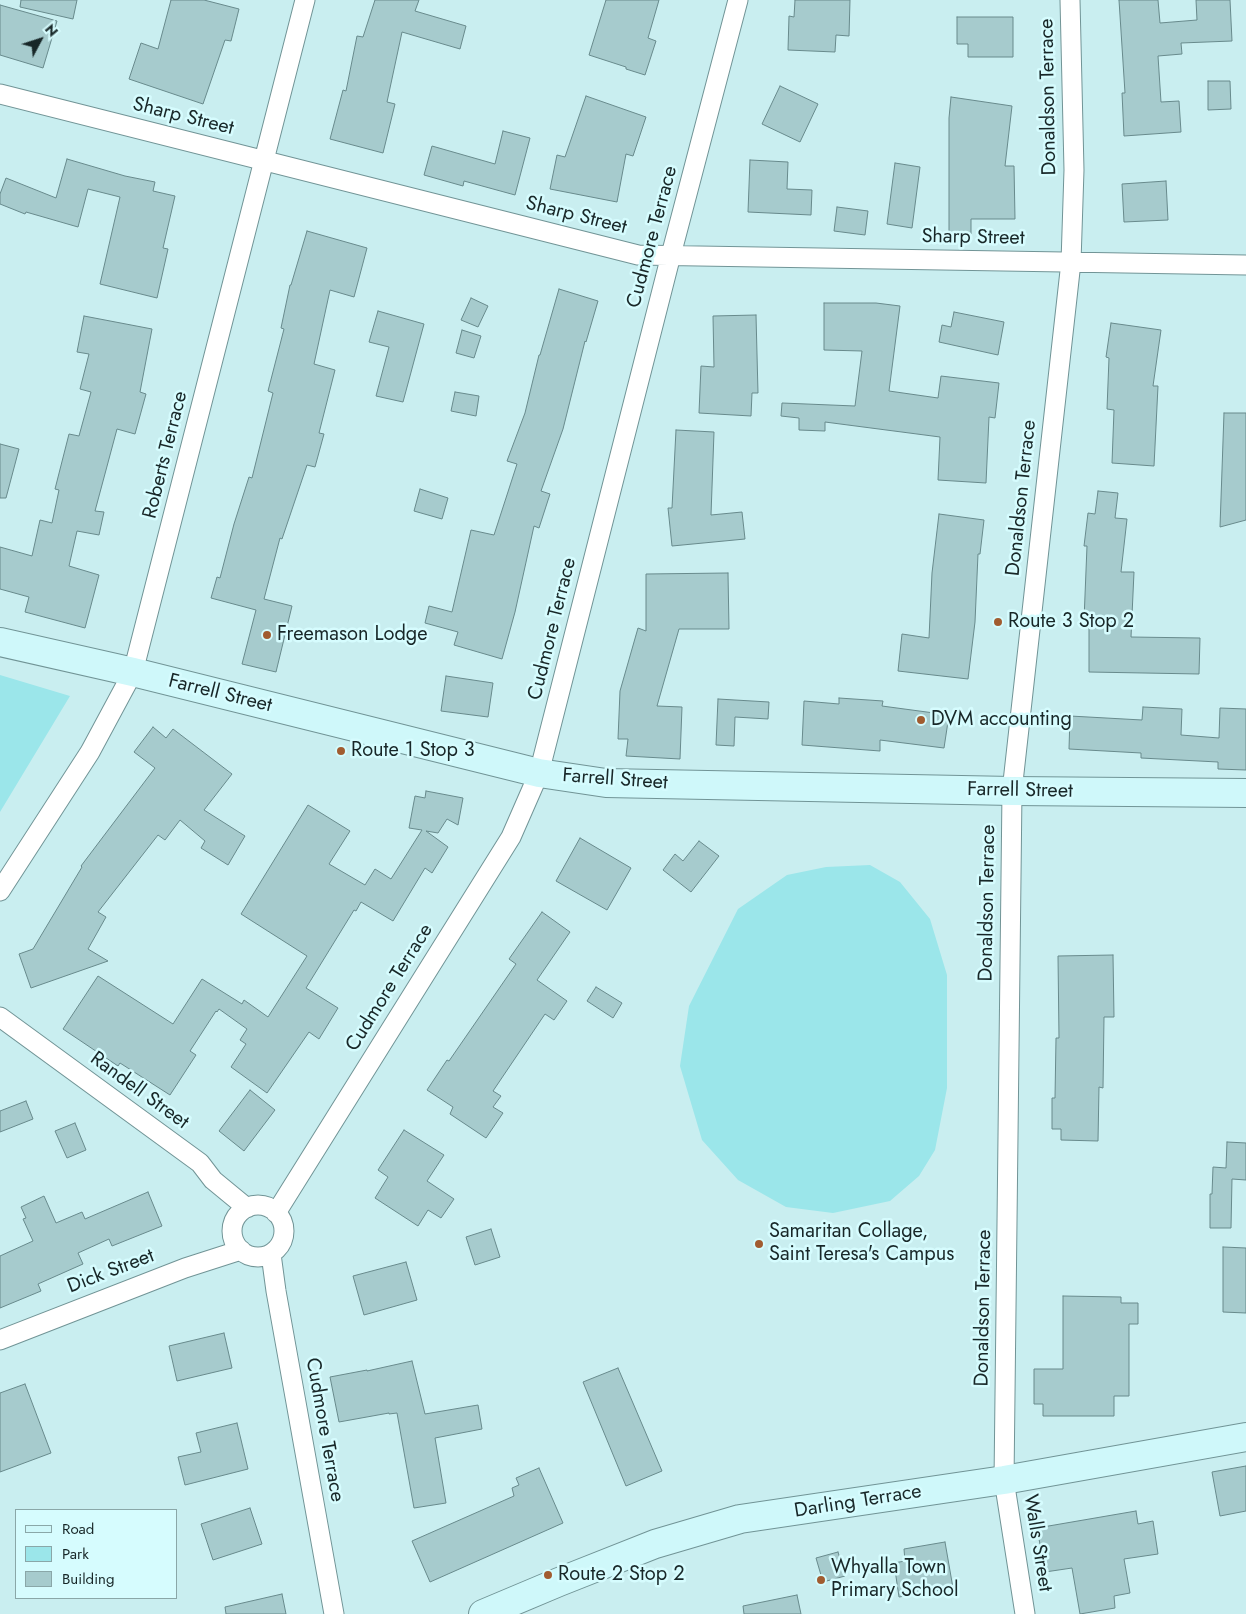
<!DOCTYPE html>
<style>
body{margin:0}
#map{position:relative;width:1246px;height:1614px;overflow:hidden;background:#c9eef0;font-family:Jost,sans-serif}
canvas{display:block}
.legend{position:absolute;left:15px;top:1509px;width:162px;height:90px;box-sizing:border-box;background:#d6fcfe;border:1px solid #8aa7a8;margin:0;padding:6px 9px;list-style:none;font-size:15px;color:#182728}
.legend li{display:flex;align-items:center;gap:10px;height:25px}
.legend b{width:25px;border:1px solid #8aa7a8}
.north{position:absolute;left:15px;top:15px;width:50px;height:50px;-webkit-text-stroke:4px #d6fcfe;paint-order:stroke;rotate:50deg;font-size:14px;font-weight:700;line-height:20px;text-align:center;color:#182728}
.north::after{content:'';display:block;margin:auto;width:18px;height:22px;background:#182728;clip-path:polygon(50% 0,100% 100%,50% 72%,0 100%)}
</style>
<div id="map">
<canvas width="1246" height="1614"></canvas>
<ul class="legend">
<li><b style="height:6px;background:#cff8fa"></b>Road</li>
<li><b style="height:14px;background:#9be6ea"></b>Park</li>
<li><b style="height:14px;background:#a6cbcd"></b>Building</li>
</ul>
<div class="north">N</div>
</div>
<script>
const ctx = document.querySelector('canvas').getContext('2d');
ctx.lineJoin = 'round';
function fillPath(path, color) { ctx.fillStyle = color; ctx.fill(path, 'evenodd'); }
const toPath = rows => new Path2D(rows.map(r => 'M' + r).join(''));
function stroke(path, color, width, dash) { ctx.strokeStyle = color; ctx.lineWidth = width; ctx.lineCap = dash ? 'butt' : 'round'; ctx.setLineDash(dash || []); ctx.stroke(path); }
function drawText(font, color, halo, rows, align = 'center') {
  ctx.font = font + ' Jost,sans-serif'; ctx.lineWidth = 5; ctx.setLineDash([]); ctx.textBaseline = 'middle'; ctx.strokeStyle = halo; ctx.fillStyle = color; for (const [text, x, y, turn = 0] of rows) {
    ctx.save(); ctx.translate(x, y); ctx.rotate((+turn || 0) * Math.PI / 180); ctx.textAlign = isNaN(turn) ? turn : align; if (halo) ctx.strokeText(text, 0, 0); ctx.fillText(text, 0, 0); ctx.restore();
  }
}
const green = toPath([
 [0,675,70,696,0,812],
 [870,865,900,882,930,919,947,975,947,1088,935,1150,919,1176,890,1201,833,1213,786,1207,738,1180,702,1140,680,1066,689,1006,738,909,787,875,826,867]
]);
const building = toPath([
 [21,0,77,0,73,19,20,7,21,0],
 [171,0,204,0,239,9,231,41,225,40,203,104,129,79,141,43,158,49,171,0],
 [375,0,419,0,415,11,466,26,460,49,402,32,387,102,395,104,383,153,330,139,343,90,346,91,357,36,363,37,375,0],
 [606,0,659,0,648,38,656,41,645,75,626,69,626,67,589,55,606,0],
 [795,0,850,0,849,36,836,35,835,52,788,50,789,16,794,17,795,0],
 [1119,0,1158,0,1160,23,1197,20,1196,0,1230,0,1232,41,1181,43,1182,54,1158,56,1161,102,1179,101,1181,132,1124,136,1122,93,1125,93,1119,0],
 [0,5,57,21,43,68,0,55,0,5],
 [957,17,1013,17,1013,57,968,57,968,44,957,44,957,17],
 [1208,81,1230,81,1231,109,1208,110,1208,81],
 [780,86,818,104,800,142,762,124,780,86],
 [586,96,646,117,633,156,626,154,617,202,550,189,557,155,565,157,586,96],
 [951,97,1012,106,1005,166,1014,166,1015,219,971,219,971,234,949,234,949,118,951,97],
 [503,131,530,138,515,195,464,181,463,186,424,175,432,146,495,164,503,131],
 [67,159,125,176,155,182,153,191,175,196,163,248,168,249,157,298,100,284,120,197,88,189,78,227,26,212,25,214,0,204,0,194,6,178,56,198,67,159],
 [750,160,788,162,787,189,812,190,811,215,748,212,750,160],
 [895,163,920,167,912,228,887,224,895,163],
 [1166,181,1168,220,1124,222,1122,184,1166,181],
 [837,207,868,211,865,235,834,231,837,207],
 [307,231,367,248,354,297,330,290,314,364,335,370,319,433,324,434,315,467,307,465,282,539,280,538,264,599,292,606,276,672,242,664,256,610,211,598,217,577,220,578,234,524,249,477,252,478,273,393,268,391,284,329,281,328,290,285,291,285,307,231],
 [559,289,598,301,586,342,585,341,563,429,541,491,550,494,539,528,534,526,515,612,502,659,454,645,458,632,425,623,429,606,452,612,471,530,494,535,517,464,507,461,525,413,539,355,540,355,559,289],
 [471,298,488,306,478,327,461,320,471,298],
 [824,303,876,303,900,306,889,391,938,398,941,376,999,383,995,418,989,417,986,483,938,480,940,437,825,422,825,431,799,430,799,418,781,416,782,403,855,406,862,351,824,350,824,303],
 [378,311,424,324,403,402,376,396,389,347,369,342,378,311],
 [954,312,1004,322,998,355,939,342,942,325,951,327,954,312],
 [756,315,758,393,752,393,751,416,699,413,701,366,714,367,713,316,756,315],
 [84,316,152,329,140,392,146,394,135,434,117,429,95,511,104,512,99,535,77,531,69,566,99,575,85,628,25,612,29,597,0,589,0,547,32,556,40,520,52,523,59,490,55,489,69,434,79,436,91,392,80,389,89,354,77,352,84,316],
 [1111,323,1161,330,1153,386,1158,386,1154,466,1112,463,1114,410,1107,409,1109,358,1106,357,1111,323],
 [462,330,481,336,474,358,456,353,462,330],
 [455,392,479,396,476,416,451,411,455,392],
 [1224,413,1246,413,1246,520,1220,527,1224,413],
 [676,430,714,432,711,515,742,512,745,539,672,546,668,508,672,508,676,430],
 [0,444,19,449,6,498,0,498,0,444],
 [420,489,448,498,442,519,414,511,420,489],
 [1098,491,1118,493,1115,518,1127,519,1121,572,1134,572,1131,637,1200,638,1199,674,1089,672,1089,620,1084,620,1087,546,1084,546,1088,513,1095,514,1098,491],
 [939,514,984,520,980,554,978,554,975,622,968,679,898,671,902,634,929,638,932,573,939,514],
 [728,573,729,629,679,629,657,706,682,707,680,759,626,756,628,739,618,739,620,691,638,628,646,631,646,574,728,573],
 [446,676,493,683,488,717,441,711,446,676],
 [839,698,883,701,882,706,949,715,944,748,880,740,880,751,802,745,804,701,839,704,839,698],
 [718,699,769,702,768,719,735,717,734,746,716,745,718,699],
 [1143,707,1182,709,1181,735,1219,738,1220,708,1246,709,1246,770,1218,769,1218,762,1141,758,1141,753,1069,749,1070,716,1142,720,1143,707],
 [153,727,166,738,173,729,232,774,204,810,245,836,228,865,201,848,205,841,180,820,165,840,158,835,98,912,106,917,88,949,108,961,31,988,19,954,33,949,82,867,81,866,155,768,134,752,153,727],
 [426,791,463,798,458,825,447,819,438,833,426,831,448,847,432,873,425,868,393,921,361,902,356,911,354,910,306,988,338,1008,319,1039,309,1032,267,1093,231,1067,246,1044,240,1040,247,1029,219,1009,217,1012,216,1011,190,1051,196,1055,170,1095,120,1063,118,1066,63,1029,98,976,173,1024,202,979,242,1004,244,1000,268,1017,307,956,241,914,308,805,350,831,329,864,365,885,375,869,391,879,422,830,409,828,415,796,425,798,426,791],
 [580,838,631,868,607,910,556,881,580,838],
 [699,841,719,856,691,892,663,870,675,854,683,861,699,841],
 [542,912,570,932,537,980,567,1001,554,1020,545,1014,493,1091,501,1096,493,1107,503,1113,486,1138,450,1114,453,1107,427,1090,447,1060,449,1061,516,964,509,959,542,912],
 [1113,955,1114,1017,1104,1017,1103,1088,1099,1087,1098,1141,1061,1140,1061,1129,1052,1129,1052,1098,1055,1098,1056,1038,1059,1038,1058,956,1113,955],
 [596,987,622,1003,613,1018,587,1001,596,987],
 [250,1090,275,1110,244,1151,219,1131,250,1090],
 [26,1101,33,1119,0,1132,0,1111,26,1101],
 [75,1123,86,1150,67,1158,55,1131,75,1123],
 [404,1130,444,1155,427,1181,454,1199,441,1218,428,1210,418,1226,375,1198,388,1177,378,1170,404,1130],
 [1227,1142,1246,1143,1246,1180,1232,1179,1231,1228,1210,1228,1210,1194,1212,1194,1213,1167,1226,1168,1227,1142],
 [148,1192,162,1226,112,1246,109,1239,78,1253,83,1264,38,1284,41,1291,0,1308,0,1256,33,1241,23,1219,26,1218,21,1207,44,1196,56,1223,82,1212,85,1219,148,1192],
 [491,1229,500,1257,475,1265,466,1237,491,1229],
 [1223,1247,1246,1248,1246,1313,1223,1312,1223,1247],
 [406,1262,417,1300,364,1315,353,1276,406,1262],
 [1063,1296,1121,1297,1121,1303,1138,1303,1138,1324,1129,1324,1129,1396,1114,1396,1114,1416,1043,1416,1043,1404,1034,1404,1034,1369,1063,1369,1063,1296],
 [224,1333,232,1368,177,1381,169,1346,224,1333],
 [412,1361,425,1414,478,1405,482,1429,435,1438,446,1503,414,1508,397,1413,389,1414,389,1413,339,1422,330,1377,367,1370,367,1371,412,1361],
 [618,1368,662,1471,626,1486,583,1382,618,1368],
 [25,1384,51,1453,0,1472,0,1393,25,1384],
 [237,1423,248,1469,185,1485,178,1457,201,1452,196,1433,237,1423],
 [1246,1466,1246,1511,1220,1516,1212,1472,1246,1466],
 [539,1468,563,1523,430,1582,412,1541,514,1496,512,1488,519,1485,516,1478,539,1468],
 [250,1508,262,1544,213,1560,201,1524,250,1508],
 [1136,1511,1138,1524,1153,1521,1158,1554,1124,1559,1130,1593,1114,1596,1115,1608,1080,1614,1072,1568,1045,1572,1037,1528,1136,1511],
 [945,1542,953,1588,899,1597,894,1563,905,1561,904,1549,945,1542],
 [838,1552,845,1576,823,1582,816,1558,838,1552],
 [282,1594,286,1614,226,1614,225,1607,282,1594],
 [797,1595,801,1614,744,1614,743,1606,797,1595]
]);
const minor = toPath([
 [0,94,638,255,1246,265],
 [0,891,90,752,133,672,305,0],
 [0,1017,200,1163,213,1180,247,1208],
 '232 1231a26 26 0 1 1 52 0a26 26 0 1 1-52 0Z',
 [276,1213,511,837,539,773,671,255,738,0],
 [271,1254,276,1291,334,1614],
 [0,1340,185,1268,241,1250],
 [1025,1614,1004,1480,1012,791,1071,262,1074,170,1070,0]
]);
const secondary = toPath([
 [0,642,133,672,539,773,606,783,1012,791,1246,793],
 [483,1614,559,1582,655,1544,740,1519,1004,1480,1246,1437]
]);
const markers = [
 [998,622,5,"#a15c30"],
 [267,635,5,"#a15c30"],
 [921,720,5,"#a15c30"],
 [341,751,5,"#a15c30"],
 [759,1244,5,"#a15c30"],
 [548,1575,5,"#a15c30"],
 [821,1580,5,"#a15c30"]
];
const streetNames = [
 ["Donaldson Terrace",1049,97,-91],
 ["Sharp Street",183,117,14],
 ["Sharp Street",576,216,14],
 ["Cudmore Terrace",653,237,-75],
 ["Sharp Street",973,238,1],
 ["Roberts Terrace",166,455,-76],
 ["Donaldson Terrace",1022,498,-84],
 ["Cudmore Terrace",553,629,-76],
 ["Farrell Street",220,694,14],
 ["Farrell Street",615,780,4],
 ["Farrell Street",1020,791,1],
 ["Donaldson Terrace",988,903,-89],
 ["Cudmore Terrace",390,988,-58],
 ["Randell Street",139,1091,36],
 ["Dick Street",111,1272,-21],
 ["Donaldson Terrace",984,1308,-89],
 ["Cudmore Terrace",324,1430,80],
 ["Darling Terrace",858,1502,-9],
 ["Walls Street",1037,1543,81]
];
const poiNames = [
 ["Route 3 Stop 2",1008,622],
 ["Freemason Lodge",277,635],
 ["DVM accounting",931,720],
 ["Route 1 Stop 3",351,751],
 ["Samaritan Collage,",769,1232],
 ["Saint Teresa's Campus",769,1255],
 ["Whyalla Town",831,1568],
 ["Primary School",831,1591],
 ["Route 2 Stop 2",558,1575]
];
fillPath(green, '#9be6ea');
fillPath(building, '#a6cbcd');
stroke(building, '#688a8c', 1);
stroke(minor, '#719496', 21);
stroke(secondary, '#719496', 30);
stroke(minor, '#fff', 19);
stroke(secondary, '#cff8fa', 28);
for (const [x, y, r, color] of markers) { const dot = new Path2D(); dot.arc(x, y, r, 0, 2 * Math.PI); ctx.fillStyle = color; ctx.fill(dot); stroke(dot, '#d6fcfe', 2); }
drawText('20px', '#182728', '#d6fcfe', streetNames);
drawText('20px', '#182728', '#d6fcfe', poiNames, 'left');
</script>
